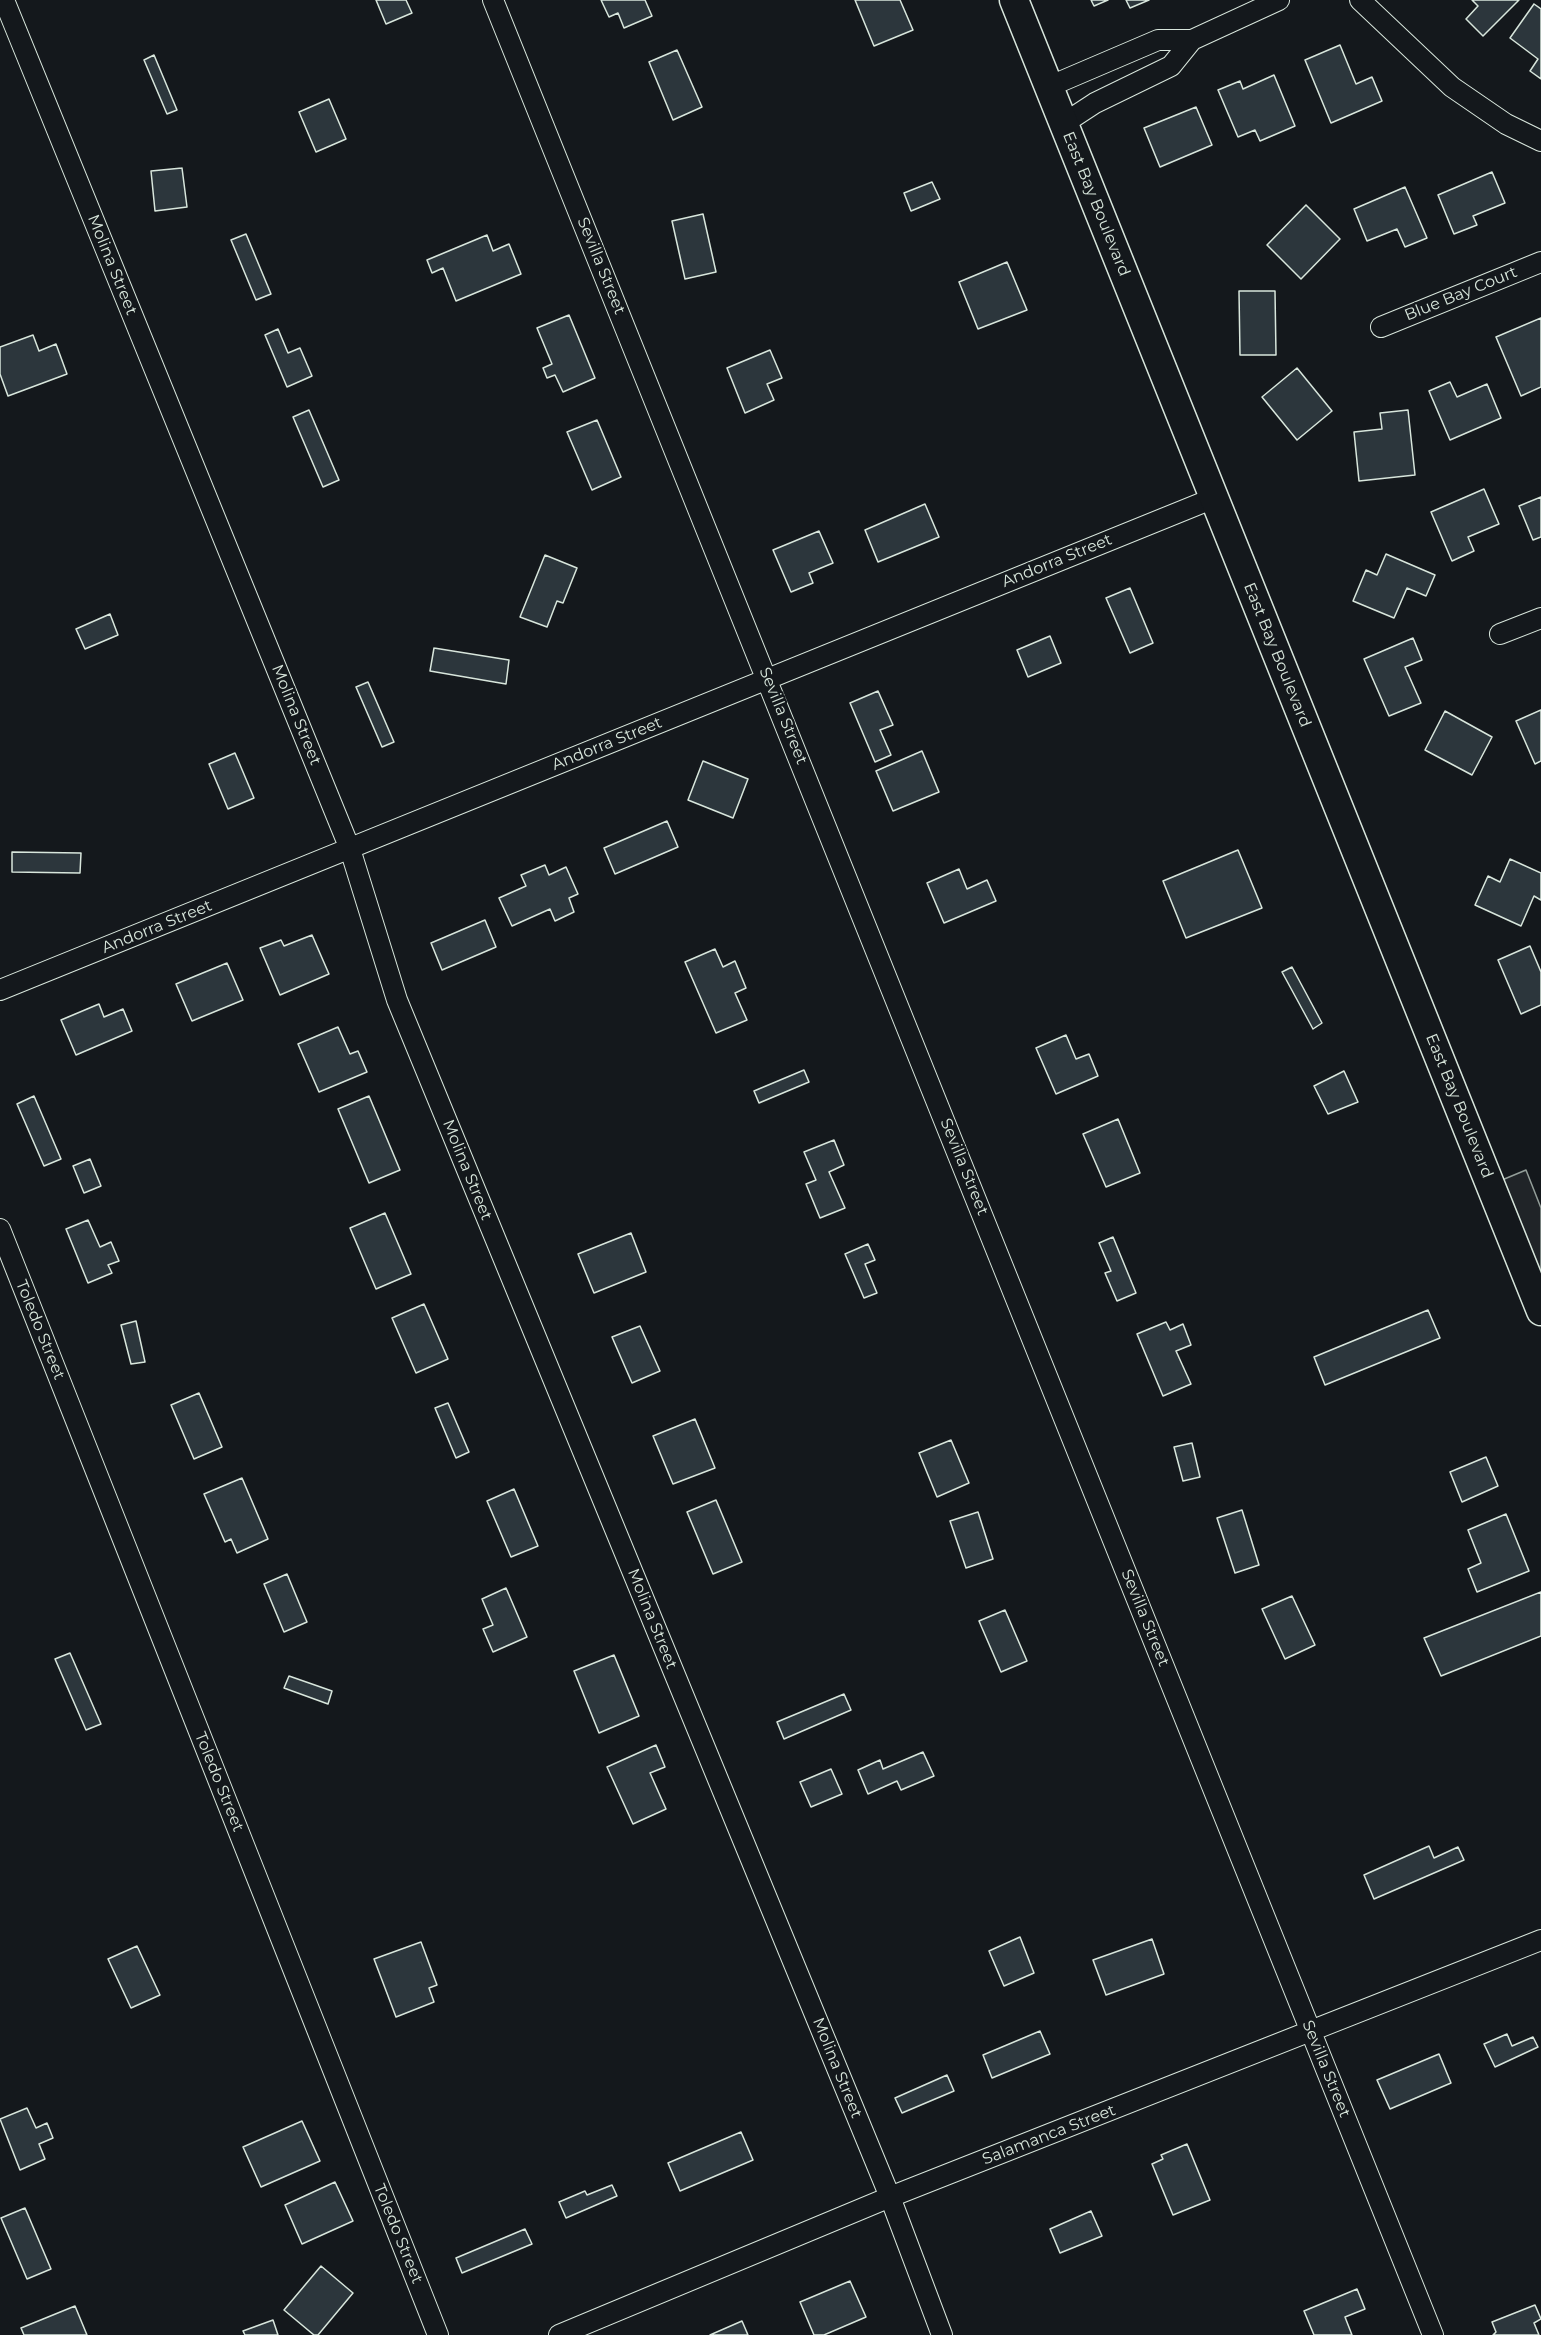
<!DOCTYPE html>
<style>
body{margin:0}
canvas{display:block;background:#14181c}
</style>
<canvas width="1541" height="2335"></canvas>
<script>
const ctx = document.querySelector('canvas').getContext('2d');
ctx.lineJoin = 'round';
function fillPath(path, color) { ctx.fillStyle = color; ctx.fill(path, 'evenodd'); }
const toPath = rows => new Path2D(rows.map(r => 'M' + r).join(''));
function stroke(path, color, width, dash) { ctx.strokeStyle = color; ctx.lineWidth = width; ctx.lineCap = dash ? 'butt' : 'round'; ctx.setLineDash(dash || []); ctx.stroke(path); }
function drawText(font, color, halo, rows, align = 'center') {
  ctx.font = font + ' Montserrat,sans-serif'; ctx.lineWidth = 4.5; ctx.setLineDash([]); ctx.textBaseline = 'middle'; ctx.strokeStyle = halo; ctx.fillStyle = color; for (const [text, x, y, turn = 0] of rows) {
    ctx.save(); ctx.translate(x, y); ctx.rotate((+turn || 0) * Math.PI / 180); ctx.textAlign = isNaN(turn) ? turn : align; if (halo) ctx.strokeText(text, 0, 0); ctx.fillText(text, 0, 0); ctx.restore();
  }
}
const green = toPath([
 [1526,1170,1541,1208,1541,1277,1502,1180,1526,1170]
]);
const building = toPath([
 [376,0,406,0,412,13,386,24,376,0],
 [601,0,645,0,652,16,624,28,618,13,609,17,601,0],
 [855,0,900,0,913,30,874,46,855,0],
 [1091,0,1108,0,1094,6,1091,0],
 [1126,0,1149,0,1130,8,1126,0],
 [1472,0,1519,0,1483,36,1466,19,1478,6,1472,0],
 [1534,4,1541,9,1541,79,1530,71,1538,59,1510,38,1534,4],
 [1340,45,1356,84,1372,77,1382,101,1331,123,1305,60,1340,45],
 [677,50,702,107,673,120,649,62,677,50],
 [154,55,177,110,167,114,144,60,154,55],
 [1274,75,1295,126,1260,141,1255,130,1238,137,1218,90,1240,81,1243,89,1274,75],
 [329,99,346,139,316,152,299,112,329,99],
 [1196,107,1212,145,1160,167,1144,128,1196,107],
 [182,168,187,207,155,211,151,171,182,168],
 [1492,172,1505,203,1473,216,1477,225,1454,234,1438,195,1492,172],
 [932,182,940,199,911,211,904,193,932,182],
 [1405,187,1427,238,1405,247,1397,229,1367,241,1354,209,1405,187],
 [1306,205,1340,239,1301,279,1267,245,1306,205],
 [703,214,716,272,685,279,672,221,703,214],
 [246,234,271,294,256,300,231,240,246,234],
 [487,235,493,251,509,244,521,274,456,301,443,268,432,273,427,260,487,235],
 [1007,262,1027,310,978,329,959,282,1007,262],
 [1239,291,1275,291,1276,355,1240,355,1239,291],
 [569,315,595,378,563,392,555,375,547,378,543,368,552,364,537,328,569,315],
 [1541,318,1541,387,1521,396,1496,337,1541,318],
 [278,329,288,353,300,348,312,376,287,387,265,335,278,329],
 [33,335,39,351,56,344,67,374,8,396,0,374,0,347,33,335],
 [770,350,782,378,767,384,774,400,745,413,727,368,770,350],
 [1297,368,1332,411,1297,440,1262,397,1297,368],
 [1450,382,1457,397,1487,384,1501,418,1450,440,1429,391,1450,382],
 [309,410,339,480,323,487,293,417,309,410],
 [1408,410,1415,475,1359,481,1354,432,1382,429,1380,413,1408,410],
 [597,420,621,477,592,490,567,432,597,420],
 [1484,489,1499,524,1468,537,1474,551,1452,561,1431,512,1484,489],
 [1541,497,1541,537,1533,540,1519,506,1541,497],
 [925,504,939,537,878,562,865,530,925,504],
 [819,531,833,563,809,573,813,583,791,592,773,550,819,531],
 [1386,554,1435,575,1426,596,1407,588,1394,618,1353,601,1366,570,1377,575,1386,554],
 [545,555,577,568,563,603,557,601,547,627,520,617,545,555],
 [1130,588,1153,643,1130,653,1106,598,1130,588],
 [110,614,118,635,85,649,76,629,110,614],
 [1050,636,1061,663,1028,677,1017,650,1050,636],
 [1413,638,1422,660,1405,667,1421,703,1389,716,1364,659,1413,638],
 [434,648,509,660,506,684,430,671,434,648],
 [368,682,394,742,382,747,356,687,368,682],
 [878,691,893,725,880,730,891,755,875,762,850,703,878,691],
 [1541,710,1541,761,1535,764,1516,721,1541,710],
 [1445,711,1492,737,1472,775,1425,750,1445,711],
 [922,751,939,792,893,811,876,771,922,751],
 [235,753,254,798,228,809,209,764,235,753],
 [703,761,748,779,733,818,688,800,703,761],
 [667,821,678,847,615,874,604,848,667,821],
 [1238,850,1262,908,1186,938,1163,881,1238,850],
 [12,852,81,853,80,873,12,872,12,852],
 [1510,859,1541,873,1541,900,1534,896,1521,926,1475,905,1488,876,1500,882,1510,859],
 [545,865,549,875,566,867,578,894,569,898,574,912,555,921,550,909,512,926,499,898,526,886,521,875,545,865],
 [959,869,967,889,987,880,996,901,944,923,927,883,959,869],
 [485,920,496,947,442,970,431,943,485,920],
 [312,935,329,974,280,995,260,948,281,940,284,946,312,935],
 [1530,946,1541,972,1541,1005,1521,1014,1498,960,1530,946],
 [715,949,723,967,735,961,746,988,735,993,747,1020,716,1033,685,962,715,949],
 [227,963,243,1000,192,1021,176,984,227,963],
 [1292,967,1322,1023,1313,1029,1282,972,1292,967],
 [99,1004,104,1017,123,1009,132,1031,76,1055,61,1020,99,1004],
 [338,1027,350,1054,358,1051,367,1072,319,1092,298,1044,338,1027],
 [1066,1035,1076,1059,1089,1054,1098,1076,1056,1094,1036,1048,1066,1035],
 [804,1070,809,1082,759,1103,754,1091,804,1070],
 [1344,1071,1358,1102,1328,1114,1314,1086,1344,1071],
 [34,1096,61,1159,44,1166,17,1104,34,1096],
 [369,1096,400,1170,369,1183,338,1109,369,1096],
 [1118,1119,1140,1173,1106,1187,1083,1134,1118,1119],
 [834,1140,844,1165,829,1172,845,1208,820,1218,806,1184,816,1180,804,1152,834,1140],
 [90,1159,101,1186,84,1193,73,1166,90,1159],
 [385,1213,411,1274,376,1289,350,1228,385,1213],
 [88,1220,100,1247,111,1242,119,1261,108,1265,112,1273,88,1283,66,1229,88,1220],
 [631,1233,646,1272,594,1293,578,1254,631,1233],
 [1113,1237,1136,1293,1117,1301,1105,1273,1111,1271,1099,1243,1113,1237],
 [868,1244,875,1260,865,1264,877,1293,864,1298,845,1254,868,1244],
 [424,1304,448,1359,416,1373,392,1318,424,1304],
 [1428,1310,1440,1338,1325,1385,1314,1357,1428,1310],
 [136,1321,145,1362,131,1364,121,1325,136,1321],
 [1166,1322,1170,1330,1183,1324,1191,1345,1176,1351,1191,1384,1163,1396,1137,1334,1166,1322],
 [640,1326,660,1371,632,1383,612,1337,640,1326],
 [199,1393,222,1447,194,1459,171,1405,199,1393],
 [448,1403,469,1452,456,1458,435,1408,448,1403],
 [695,1419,715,1468,673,1484,653,1436,695,1419],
 [951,1440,969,1483,937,1497,919,1453,951,1440],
 [1192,1443,1200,1477,1183,1481,1174,1447,1192,1443],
 [1486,1457,1498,1486,1462,1502,1450,1472,1486,1457],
 [242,1478,268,1539,237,1553,231,1539,225,1542,204,1494,242,1478],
 [514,1489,538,1546,511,1557,487,1501,514,1489],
 [716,1500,742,1562,713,1574,687,1512,716,1500],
 [1242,1510,1259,1565,1235,1573,1217,1518,1242,1510],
 [978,1512,993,1559,966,1568,950,1521,978,1512],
 [1506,1514,1529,1571,1477,1592,1468,1569,1481,1563,1468,1530,1506,1514],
 [287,1574,307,1622,284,1632,264,1584,287,1574],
 [506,1588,527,1637,493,1652,483,1629,493,1625,482,1599,506,1588],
 [1541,1592,1541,1636,1441,1676,1424,1638,1541,1592],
 [1292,1596,1315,1645,1285,1659,1262,1609,1292,1596],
 [1005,1610,1027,1661,1001,1672,979,1621,1005,1610],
 [70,1653,101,1724,86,1730,55,1659,70,1653],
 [614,1655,639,1716,599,1733,574,1671,614,1655],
 [289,1676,332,1691,328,1704,284,1688,289,1676],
 [844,1694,851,1710,784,1739,777,1722,844,1694],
 [656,1745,665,1767,650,1773,666,1809,633,1824,607,1767,656,1745],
 [923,1752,934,1776,901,1790,897,1781,868,1794,858,1770,880,1760,883,1769,923,1752],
 [831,1769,842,1794,811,1807,800,1782,831,1769],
 [1429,1846,1434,1858,1458,1847,1464,1860,1374,1899,1364,1875,1429,1846],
 [1020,1937,1034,1973,1004,1986,989,1951,1020,1937],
 [1152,1939,1164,1974,1106,1995,1093,1960,1152,1939],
 [421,1942,437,1985,429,1988,434,2002,396,2017,374,1959,421,1942],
 [137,1946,160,1995,131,2008,108,1959,137,1946],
 [1040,2031,1050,2054,992,2078,983,2055,1040,2031],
 [1507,2034,1512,2046,1533,2037,1538,2047,1495,2067,1484,2044,1507,2034],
 [1439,2054,1451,2083,1390,2109,1377,2080,1439,2054],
 [947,2075,954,2091,902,2113,895,2098,947,2075],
 [27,2108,36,2128,47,2123,53,2138,39,2144,45,2159,20,2170,0,2119,27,2108],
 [302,2121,320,2161,261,2187,243,2147,302,2121],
 [741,2132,753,2160,680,2191,668,2163,741,2132],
 [1187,2144,1210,2200,1173,2215,1152,2164,1163,2159,1161,2155,1187,2144],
 [335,2182,353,2221,302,2244,285,2205,335,2182],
 [612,2185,617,2196,566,2218,559,2202,585,2191,587,2195,612,2185],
 [25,2208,51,2269,27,2279,1,2218,25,2208],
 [1091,2211,1102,2236,1060,2253,1050,2229,1091,2211],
 [525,2229,532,2244,462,2273,456,2258,525,2229],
 [321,2266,353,2293,318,2335,314,2335,284,2310,321,2266],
 [850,2281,866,2317,824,2335,814,2335,800,2302,850,2281],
 [1357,2289,1365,2309,1345,2317,1352,2335,1314,2335,1304,2311,1357,2289],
 [1535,2305,1541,2319,1534,2323,1539,2335,1493,2335,1496,2332,1492,2322,1535,2305],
 [75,2306,87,2335,24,2335,21,2328,75,2306],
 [273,2320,278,2335,245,2335,243,2331,273,2320],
 [742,2321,748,2335,710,2335,742,2321]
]);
const minor = toPath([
 [4,0,350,849,397,1000,890,2197,942,2335],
 [493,0,1433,2335],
 [1360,0,1452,87,1506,124,1541,141],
 [1048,87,1158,40,1192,40,1279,0],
 [1063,124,1095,103,1171,66,1192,40],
 [1381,327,1541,262],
 [1500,634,1541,618],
 [0,990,1214,498],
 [0,1229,438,2335],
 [559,2335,890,2197,1541,1940]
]);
const secondary = toPath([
 [1014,0,1541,1311]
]);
const streetNames = [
 ["East Bay Boulevard",1096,204,68],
 ["Molina Street",112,265,68],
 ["Sevilla Street",601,266,68],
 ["Blue Bay Court",1461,294,-22],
 ["Andorra Street",1057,561,-22],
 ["East Bay Boulevard",1277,655,68],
 ["Molina Street",296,715,68],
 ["Sevilla Street",783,716,68],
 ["Andorra Street",607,744,-22],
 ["Andorra Street",157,927,-22],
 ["East Bay Boulevard",1459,1106,68],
 ["Sevilla Street",964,1167,68],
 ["Molina Street",467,1170,68],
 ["Toledo Street",40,1330,68],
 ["Sevilla Street",1145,1618,68],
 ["Molina Street",652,1619,68],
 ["Toledo Street",219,1782,68],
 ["Molina Street",837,2068,68],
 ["Sevilla Street",1326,2069,68],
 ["Salamanca Street",1049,2135,-21],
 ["Toledo Street",398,2234,68]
];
fillPath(green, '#202428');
stroke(green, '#939e99', 1.5);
fillPath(building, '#2c363c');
stroke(building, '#d8e6dc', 1.5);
stroke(minor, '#d8e6dc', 22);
stroke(secondary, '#d8e6dc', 31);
stroke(minor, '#14181c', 20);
stroke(secondary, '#14181c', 28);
drawText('16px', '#d8e6dc', '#14181c', streetNames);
</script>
